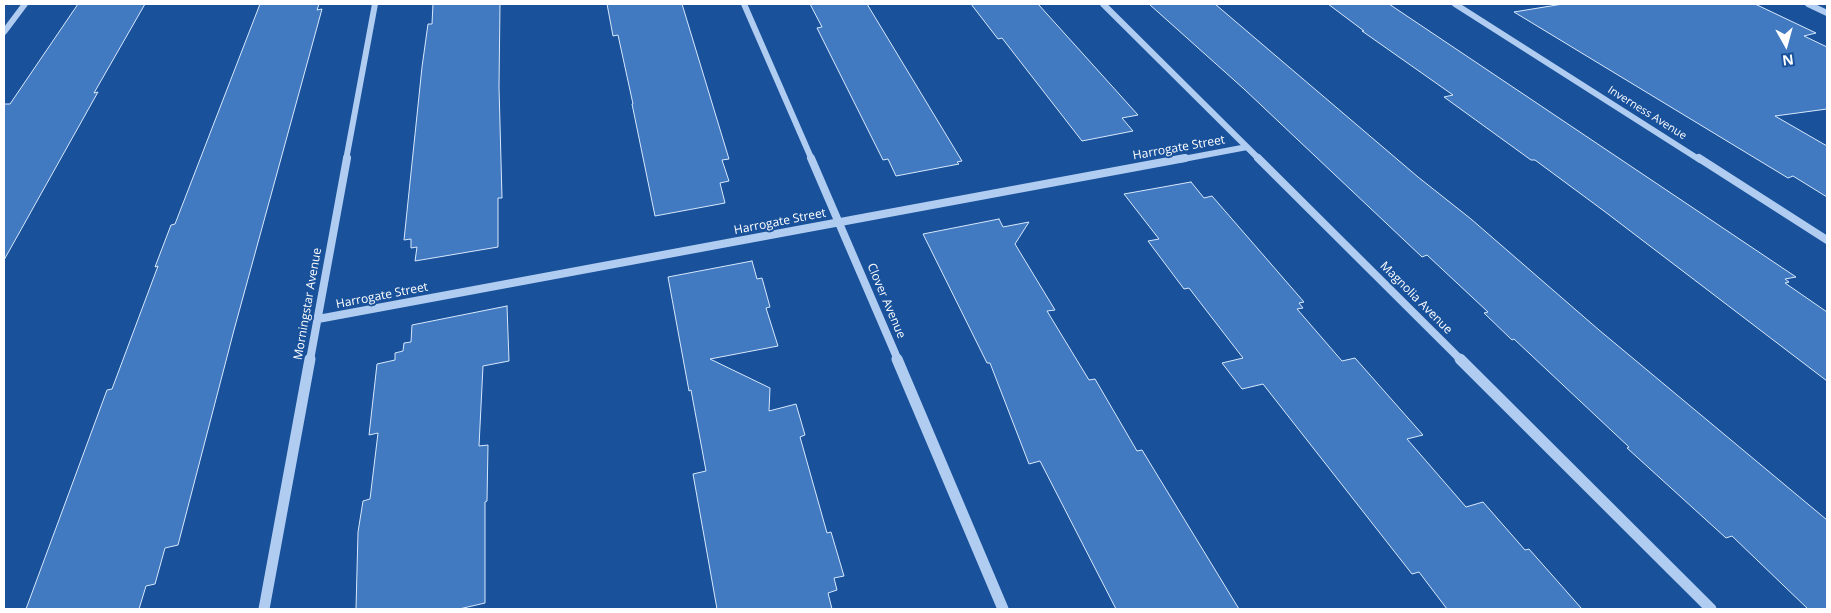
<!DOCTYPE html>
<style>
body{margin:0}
#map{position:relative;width:1831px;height:613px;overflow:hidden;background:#19519b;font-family:"Open Sans",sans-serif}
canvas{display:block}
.frame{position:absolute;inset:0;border:5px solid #fff;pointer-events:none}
.north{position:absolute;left:1761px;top:20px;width:50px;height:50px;-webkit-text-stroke:4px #19519b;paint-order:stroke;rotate:173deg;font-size:14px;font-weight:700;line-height:20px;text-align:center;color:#fff}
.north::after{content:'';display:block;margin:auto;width:18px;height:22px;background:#fff;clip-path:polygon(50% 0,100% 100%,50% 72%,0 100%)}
</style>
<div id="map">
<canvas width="1831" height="613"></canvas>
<div class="frame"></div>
<div class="north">N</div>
</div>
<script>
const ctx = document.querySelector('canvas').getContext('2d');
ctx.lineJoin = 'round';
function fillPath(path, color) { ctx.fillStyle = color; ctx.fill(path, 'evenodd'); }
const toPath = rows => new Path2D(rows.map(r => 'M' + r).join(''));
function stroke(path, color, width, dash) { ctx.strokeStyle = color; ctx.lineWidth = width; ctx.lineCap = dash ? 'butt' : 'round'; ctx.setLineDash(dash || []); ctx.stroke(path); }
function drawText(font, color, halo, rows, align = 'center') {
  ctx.font = font + ' "Open Sans",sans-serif'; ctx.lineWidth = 4; ctx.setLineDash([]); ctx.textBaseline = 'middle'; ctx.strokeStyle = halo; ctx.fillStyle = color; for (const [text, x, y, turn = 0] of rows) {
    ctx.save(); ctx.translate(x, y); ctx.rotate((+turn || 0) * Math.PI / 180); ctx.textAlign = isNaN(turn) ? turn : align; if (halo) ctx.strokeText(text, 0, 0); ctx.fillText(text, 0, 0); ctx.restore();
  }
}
const building = toPath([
 [78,4,145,4,94,93,98,92,4,260,4,104,10,104,78,4],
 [260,4,319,4,317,10,322,9,234,330,178,545,165,548,155,584,146,586,139,609,26,609,107,390,112,389,158,266,155,267,171,225,175,224,260,4],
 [433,4,500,4,499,87,502,198,498,198,498,247,415,261,417,247,411,248,411,239,404,240,422,67,428,24,432,24,433,4],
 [607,4,682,4,729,159,722,160,729,181,720,183,725,203,655,216,632,104,633,104,618,35,613,36,607,4],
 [810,4,867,4,962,161,957,162,959,164,896,176,888,159,883,160,817,28,822,27,810,4],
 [971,4,1038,4,1138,115,1122,118,1133,131,1082,141,1002,38,998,39,971,4],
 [1149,4,1215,4,1418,177,1471,219,1599,330,1827,520,1827,609,1808,609,1732,536,1726,538,1627,448,1629,447,1514,339,1512,340,1484,313,1488,312,1427,255,1422,257,1244,89,1149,4],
 [1328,4,1389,4,1796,277,1785,279,1789,282,1785,283,1827,312,1827,381,1604,211,1535,160,1531,160,1444,97,1453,95,1362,31,1364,31,1328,4],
 [1563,4,1755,4,1816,33,1804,36,1827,47,1827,109,1775,116,1827,146,1827,197,1793,176,1788,178,1514,12,1563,4],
 [1191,182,1204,198,1212,196,1304,302,1299,303,1303,308,1297,309,1342,361,1355,358,1423,435,1407,439,1466,507,1483,502,1525,550,1529,549,1582,609,1447,609,1419,572,1412,574,1263,384,1242,389,1222,363,1243,358,1189,288,1184,289,1148,241,1159,239,1124,194,1191,182],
 [999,219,1003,227,1029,222,1015,244,1055,310,1047,311,1089,380,1095,379,1137,451,1142,450,1239,609,1116,609,1040,461,1029,464,990,363,987,363,923,234,999,219],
 [752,261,757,279,762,278,770,307,766,308,778,346,710,359,770,388,769,411,796,404,805,435,800,437,827,533,831,532,844,576,834,578,837,590,828,593,832,609,717,609,693,474,706,471,691,390,689,391,668,277,752,261],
 [507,306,509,361,483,366,479,446,488,445,487,501,485,502,485,603,459,609,356,609,358,532,363,501,370,499,378,433,369,435,377,364,395,360,395,353,403,351,404,343,411,342,412,325,507,306]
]);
const minorFar2 = toPath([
 [744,4,812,160],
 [1103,4,1260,160],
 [1455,4,1700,160],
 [1808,4,1827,13],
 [4,32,25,4],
 [346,160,375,4],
 [1178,160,1247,147]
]);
const minorFar1 = toPath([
 [811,158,898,360],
 [1258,158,1461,360],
 [1699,158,1827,240],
 [318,319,1185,158],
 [310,360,347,158]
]);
const minor = toPath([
 [897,359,1003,609],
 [1460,359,1711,609],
 [264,609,310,359]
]);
const farStreetnames = [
 ["Inverness Avenue",1647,113,32]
];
const streetNames = [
 ["Harrogate Street",1179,148,-10],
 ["Harrogate Street",780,222,-11],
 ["Harrogate Street",382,296,-11],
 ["Magnolia Avenue",1416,298,45],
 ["Clover Avenue",886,301,67],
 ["Morningstar Avenue",308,304,-80]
];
fillPath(building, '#427ac1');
stroke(building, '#d7e8fc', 1);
stroke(minorFar2, '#b0cdf1', 6);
stroke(minorFar1, '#b0cdf1', 8);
stroke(minor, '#b0cdf1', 11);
drawText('11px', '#fff', '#19519b', farStreetnames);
drawText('12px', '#fff', '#19519b', streetNames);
</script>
